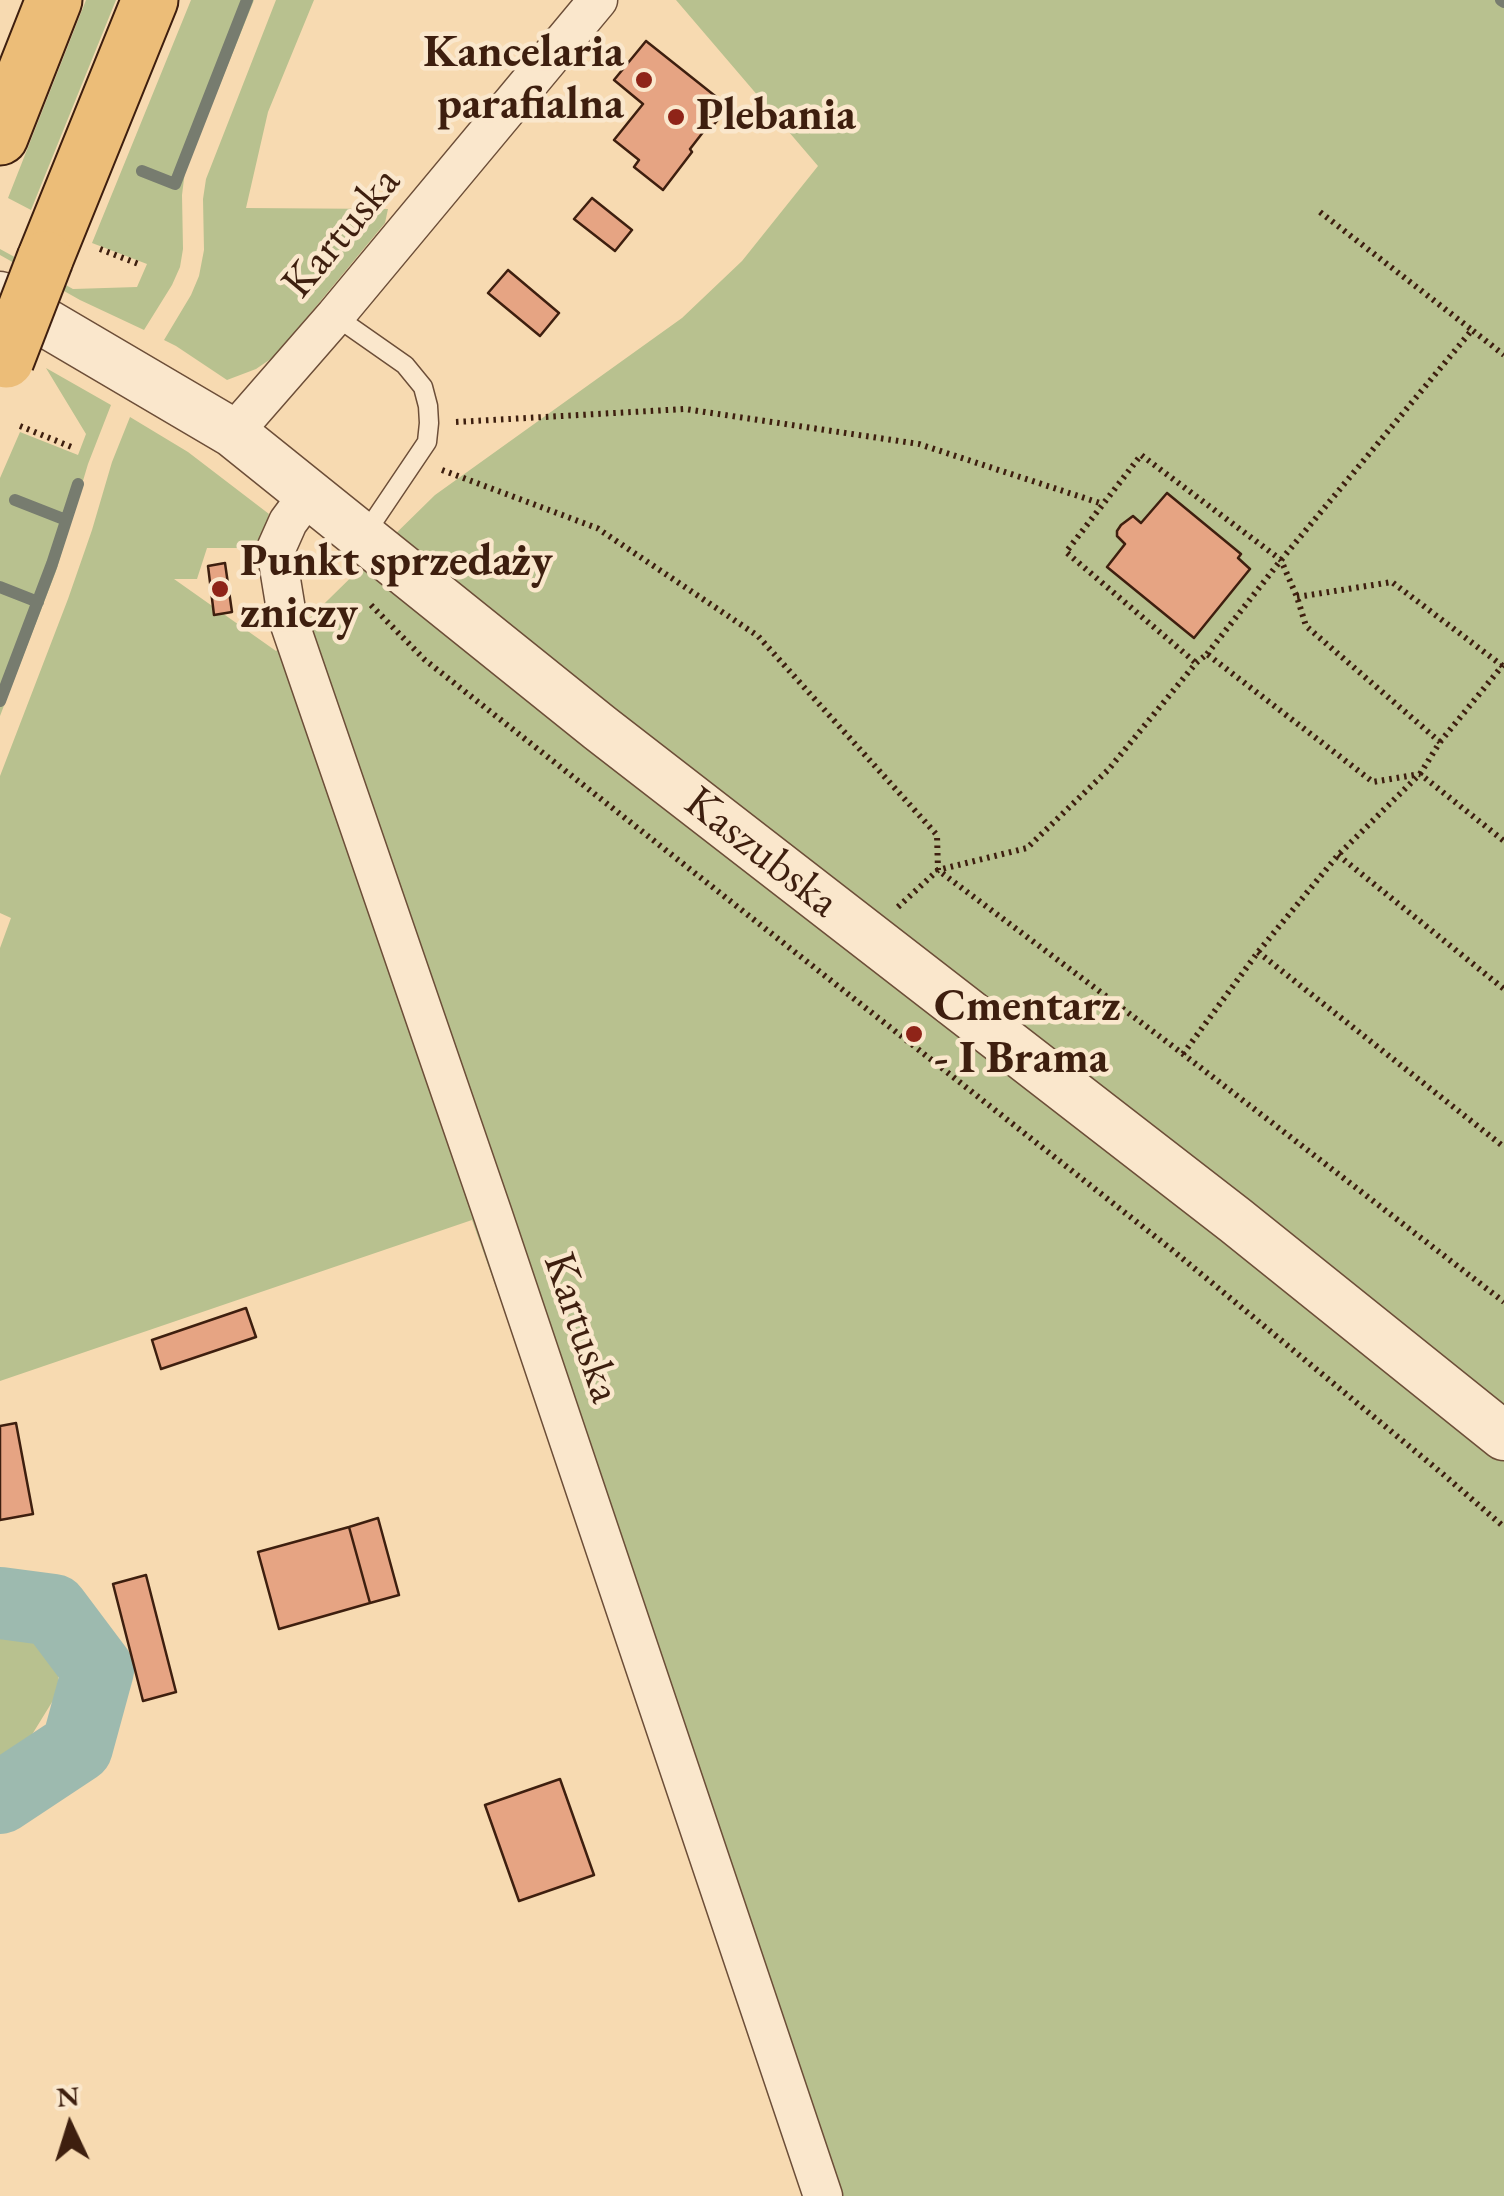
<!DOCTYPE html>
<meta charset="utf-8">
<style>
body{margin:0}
#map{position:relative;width:1504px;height:2196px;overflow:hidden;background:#f7dab1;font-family:"EB Garamond",serif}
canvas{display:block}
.north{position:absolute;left:20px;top:2076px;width:100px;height:100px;-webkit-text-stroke:8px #fae7cc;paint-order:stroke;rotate:356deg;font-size:28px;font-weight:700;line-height:40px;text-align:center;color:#3e1f0f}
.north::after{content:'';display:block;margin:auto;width:35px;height:45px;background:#3e1f0f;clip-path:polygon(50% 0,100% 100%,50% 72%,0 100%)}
</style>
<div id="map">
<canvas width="1504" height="2196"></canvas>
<div class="north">N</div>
</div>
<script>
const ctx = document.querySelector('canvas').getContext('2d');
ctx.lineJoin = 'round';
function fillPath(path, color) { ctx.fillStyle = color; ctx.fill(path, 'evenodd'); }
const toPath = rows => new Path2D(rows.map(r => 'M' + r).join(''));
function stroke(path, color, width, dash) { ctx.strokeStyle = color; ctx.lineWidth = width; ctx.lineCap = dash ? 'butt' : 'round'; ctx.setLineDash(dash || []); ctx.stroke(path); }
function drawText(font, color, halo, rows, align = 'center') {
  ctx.font = font + ' "EB Garamond",serif'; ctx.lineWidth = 9; ctx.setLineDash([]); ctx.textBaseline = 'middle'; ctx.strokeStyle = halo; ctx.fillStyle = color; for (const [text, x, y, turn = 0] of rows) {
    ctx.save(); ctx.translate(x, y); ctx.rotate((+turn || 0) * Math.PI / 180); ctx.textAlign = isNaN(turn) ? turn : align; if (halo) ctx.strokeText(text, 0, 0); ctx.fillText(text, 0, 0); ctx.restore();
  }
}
const green = toPath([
 [86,0,116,0,31,210,8,198],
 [191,0,254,0,185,171,182,195,183,249,180,267,172,285,144,330,80,300,0,255,0,249,73,289,137,287,147,264,92,243],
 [276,0,314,0,268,112,246,208,388,209,385,223,275,356,256,369,227,380,176,346,164,340,191,295,199,276,204,250,203,199,206,179],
 [676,0,1504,0,1504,2196,819,2196,472,1220,0,1381,0,948,11,918,0,913,0,776,68,599,92,530,112,462,130,417,188,452,269,514,259,548,207,548,197,579,174,579,276,651,435,495,682,318,742,261,818,166],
 [46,368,111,405,88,464,56,571,0,716,0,478,20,432,78,455,86,434],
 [0,1626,61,1645,57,1694,9,1772,0,1777]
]);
const stream = toPath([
 [1501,0,1504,2],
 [142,171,175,184,247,0],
 [15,500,66,520],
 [0,587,38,602],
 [0,701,52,564,78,484]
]);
const river = toPath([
 [0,1603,53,1610,98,1670,77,1747,0,1798]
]);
const building = toPath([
 [646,41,729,107,710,129,707,127,690,149,692,152,663,190,634,167,639,160,614,140,643,104,614,80,646,41],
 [592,198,632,230,615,251,574,219,592,198],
 [508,270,559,313,540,336,488,293,508,270],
 [1167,493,1241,554,1238,558,1250,569,1194,638,1107,567,1125,544,1117,536,1117,531,1121,525,1133,516,1141,523,1167,493],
 [225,563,232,612,214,615,208,566,225,563],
 [246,1308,256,1337,161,1369,152,1340,246,1308],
 [16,1423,33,1514,0,1520,0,1426,16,1423],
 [378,1518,399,1595,370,1603,349,1527,378,1518],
 [349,1527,370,1603,279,1629,258,1552,349,1527],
 [146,1575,176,1692,143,1701,113,1584,146,1575],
 [560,1779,594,1875,519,1901,485,1805,560,1779]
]);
const path = toPath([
 [1320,212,1472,330],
 [100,249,141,265],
 [456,422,685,409,919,444,1103,504],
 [20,426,74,448],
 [442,470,597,528,758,636,937,835,938,870,1183,1054,1504,1302],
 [1297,597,1392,582,1504,667],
 [371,605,425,660,1171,1249,1444,1475,1504,1527],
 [1207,654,1281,560,1472,330,1504,355],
 [1440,742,1503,665],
 [1338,855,1504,989],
 [898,907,938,870,1027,848,1108,770,1196,663,1207,654,1373,782,1420,774,1504,841],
 [1258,952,1504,1147],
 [1183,1054,1258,952,1338,855,1420,774,1440,742,1306,626,1297,597,1281,560,1141,455,1066,552,1196,663]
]);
const service = toPath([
 [335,316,405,365,423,387,428,406,429,423,427,442,363,537]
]);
const minor = toPath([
 [233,433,335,316,598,0],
 [308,495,288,522,276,549,287,616,493,1215,823,2196]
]);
const tertiary = toPath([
 [0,296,233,433,600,728,1235,1220,1504,1436]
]);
const motorway = toPath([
 [0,137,54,0],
 [45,259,150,0]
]);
const motorwayBridge = toPath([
 [6,360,45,259]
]);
const markers = [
 [644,80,10,"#8f2418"],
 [676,117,10,"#8f2418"],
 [220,589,10,"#8f2418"],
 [914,1034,10,"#8f2418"]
];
const poiNames = [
 ["Kancelaria",624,54,"right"],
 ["parafialna",624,106,"right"],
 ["Plebania",696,117],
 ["Punkt sprzedaży",240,563],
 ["zniczy",240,615],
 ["Cmentarz",934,1008],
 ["- I Brama",934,1060]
];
const streetNames = [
 ["Kartuska",342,233,-50],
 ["Kaszubska",761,853,38],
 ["Kartuska",581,1328,71]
];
fillPath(green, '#b8c18f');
stroke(stream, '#777c6f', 12);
stroke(river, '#9dbaaf', 72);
fillPath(building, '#e6a483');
stroke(building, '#3e1f0f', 2.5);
stroke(service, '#6c4e38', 21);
stroke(minor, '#6c4e38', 41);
stroke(tertiary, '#6c4e38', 51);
stroke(motorway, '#3e1f0f', 59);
stroke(path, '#3e1f0f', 6, [2.5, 5]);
stroke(service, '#fae7cc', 18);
stroke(minor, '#fae7cc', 38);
stroke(tertiary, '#fae7cc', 48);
stroke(motorway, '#ecbd78', 55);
stroke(motorwayBridge, '#3e1f0f', 59, []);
stroke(motorwayBridge, '#ecbd78', 55);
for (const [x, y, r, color] of markers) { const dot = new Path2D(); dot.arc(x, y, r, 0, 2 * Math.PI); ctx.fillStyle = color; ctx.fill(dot); stroke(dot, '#fae7cc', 4); }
drawText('bold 45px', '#3e1f0f', '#fae7cc', poiNames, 'left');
drawText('45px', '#3e1f0f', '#fae7cc', streetNames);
</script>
